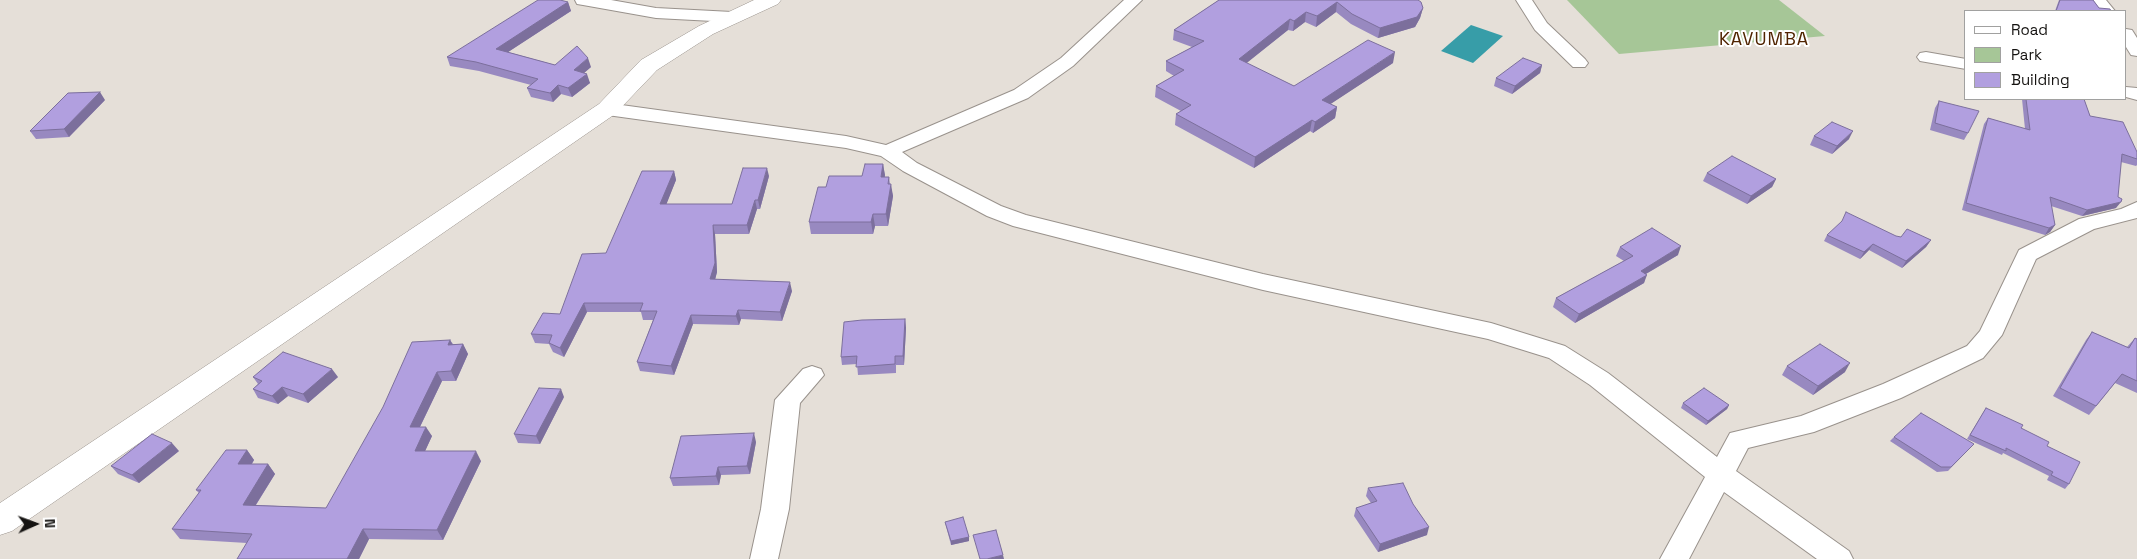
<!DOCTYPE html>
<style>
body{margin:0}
#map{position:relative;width:2137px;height:559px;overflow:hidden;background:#e5dfd8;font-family:"Space Grotesk",sans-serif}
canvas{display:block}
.legend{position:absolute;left:1964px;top:10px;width:162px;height:90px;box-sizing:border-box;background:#fff;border:1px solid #a1a1a0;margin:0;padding:6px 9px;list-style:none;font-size:15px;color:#151311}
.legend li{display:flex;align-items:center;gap:10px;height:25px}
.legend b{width:25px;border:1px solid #a1a1a0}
.north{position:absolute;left:10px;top:499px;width:50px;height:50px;-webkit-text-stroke:4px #fff;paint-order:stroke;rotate:88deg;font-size:14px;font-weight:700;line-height:20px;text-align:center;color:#151311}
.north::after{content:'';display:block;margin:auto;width:18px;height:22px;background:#151311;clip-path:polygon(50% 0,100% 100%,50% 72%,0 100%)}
</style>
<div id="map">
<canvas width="2137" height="559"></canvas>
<ul class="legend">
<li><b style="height:6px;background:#fff"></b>Road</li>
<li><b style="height:14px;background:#a6c697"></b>Park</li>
<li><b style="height:14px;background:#b19fdf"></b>Building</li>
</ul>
<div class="north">N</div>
</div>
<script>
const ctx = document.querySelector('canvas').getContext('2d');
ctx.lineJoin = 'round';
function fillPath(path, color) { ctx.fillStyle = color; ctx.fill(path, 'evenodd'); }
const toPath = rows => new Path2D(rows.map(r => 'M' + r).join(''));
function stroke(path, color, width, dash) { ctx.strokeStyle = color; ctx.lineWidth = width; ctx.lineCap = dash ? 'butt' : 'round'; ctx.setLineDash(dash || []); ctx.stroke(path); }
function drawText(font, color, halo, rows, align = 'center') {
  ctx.font = font + ' "Space Grotesk",sans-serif'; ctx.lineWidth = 4; ctx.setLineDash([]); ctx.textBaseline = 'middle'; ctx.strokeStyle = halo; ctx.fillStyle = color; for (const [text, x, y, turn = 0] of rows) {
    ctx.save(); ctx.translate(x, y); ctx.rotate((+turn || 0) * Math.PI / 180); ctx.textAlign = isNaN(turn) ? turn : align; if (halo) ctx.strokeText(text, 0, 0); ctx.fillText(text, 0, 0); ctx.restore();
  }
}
const green = toPath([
 [1567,0,1779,0,1825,36,1619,54]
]);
const water = toPath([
 [1471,25,1503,36,1473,63,1441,51]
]);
const street = toPath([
 [575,0,611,0,656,8,732,12,738,13,740,17,738,21,732,22,656,18,583,5,577,4,575,0],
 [1124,0,1142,0,1073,66,1028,98,902,152,917,163,1001,206,1026,215,1263,274,1491,323,1565,346,1608,373,1717,457,1730,433,1801,416,1883,384,1967,346,1980,331,2019,250,2079,219,2121,209,2137,202,2137,218,2094,229,2036,259,2002,335,1983,358,1901,398,1814,432,1748,448,1736,471,1849,551,1853,559,1817,559,1724,492,1689,559,1660,559,1705,477,1590,385,1549,358,1488,339,1263,290,1013,226,987,216,903,171,881,156,846,148,607,115,600,113,598,109,600,105,607,103,846,136,886,145,1014,90,1061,58,1124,0],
 [1516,0,1532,0,1547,23,1585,59,1588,63,1585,67,1573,67,1535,30,1516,0],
 [2089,0,2106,0,2115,11,2098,11,2089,0],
 [2126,29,2132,30,2137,38,2137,56,2131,55,2126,47,2126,29],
 [1926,52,1966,59,1966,69,1920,61,1917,57,1920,53,1926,52],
 [2126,87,2137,88,2137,100,2126,97,2126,87],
 [812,366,821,369,824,375,800,403,789,509,778,559,750,559,761,509,775,400,803,369,812,366]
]);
const secondary = toPath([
 [754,0,781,0,778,4,713,34,657,70,615,114,12,531,0,535,0,503,599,104,641,60,699,26,754,0]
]);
const wall = toPath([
 [1219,0,1418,0,1423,8,1420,18,1415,27,1378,38,1351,24,1336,12,1316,27,1305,22,1293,31,1288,30,1246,63,1294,86,1393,63,1330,104,1337,107,1335,118,1313,133,1310,131,1254,168,1175,125,1176,114,1181,111,1155,97,1156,86,1174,76,1166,71,1166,61,1192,47,1173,40,1174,30],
 [2059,0,2093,0,2099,8,2111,11,2055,11],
 [568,2,571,11,508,52,555,65,591,67,584,73,590,83,572,97,561,94,553,102,531,97,527,88,531,85,479,71,450,66,447,57],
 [1542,65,1540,73,1512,94,1494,86,1496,78],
 [2022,99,2084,99,2090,116,2137,152,2137,165,2136,166,2121,162,2116,208,2082,216,2051,206,2055,225,2050,232,2045,235,1962,210,1984,124,1988,118,2025,129],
 [105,100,69,137,36,139,30,131],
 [1939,101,1968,133,1964,140,1930,130,1935,108],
 [1814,136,1849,139,1832,154,1810,145],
 [883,164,885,177,889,177,890,184,893,196,888,226,875,226,873,234,811,234,809,222,826,187,862,176],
 [674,171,676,180,666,204,732,204,769,176,760,209,757,209,749,234,715,234,717,272,715,279,792,291,782,321,741,319,739,325,693,324,674,375,640,371,637,362,653,320,643,320,641,312,587,312,564,357,553,352,549,344,535,343,531,334,560,314,606,253],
 [1707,173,1776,179,1772,187,1747,204,1703,181],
 [1827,235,1901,237,1931,240,1926,247,1902,268,1869,250,1860,259,1824,241],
 [1620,247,1678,255,1646,274,1644,283,1575,323,1553,307,1556,298,1624,261,1616,256],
 [905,319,906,328,904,365,896,365,896,373,858,375,857,364,842,365,841,357],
 [2092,332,2127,347,2135,338,2137,339,2137,393,2115,383,2089,415,2053,396,2086,340],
 [450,340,453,344,463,344,468,354,456,381,442,381,420,427,432,436,425,451,481,461,443,540,369,539,359,559,237,559,247,543,180,539,172,529,199,493,196,490,247,450,254,460,252,464,268,464,275,474,256,505,326,508],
 [1787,366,1845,372,1813,395,1782,375],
 [253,377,338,377,308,403,288,396,278,404,258,398,253,389,258,384],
 [564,397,540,444,518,443,514,434],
 [1683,403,1729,405,1727,409,1706,425,1681,408],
 [1986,408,2021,428,2047,446,2069,484,2065,489,2047,480,2049,476,2003,453,2002,455,1967,439],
 [1894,437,1970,448,1948,471,1937,472,1890,441],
 [756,442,750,474,721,475,719,485,673,486,670,478],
 [179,451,139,483,118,474,111,466],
 [1368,488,1427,535,1378,552,1354,516,1356,508,1371,503,1366,496],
 [945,522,969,537,969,541,951,545,946,526]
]);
const shadedWall = toPath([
 [568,2,571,11,499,58,496,49],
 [1337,2,1336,12,1316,27,1317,16],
 [1423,8,1420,18,1415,27,1378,38,1380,28],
 [1306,12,1305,22,1293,31,1294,21],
 [1290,19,1288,30,1238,70,1239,59],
 [1395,52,1393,63,1320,111,1322,100],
 [588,58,591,67,577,79,574,70],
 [1542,65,1540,73,1512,94,1515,86],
 [587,74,590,83,572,97,568,88],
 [558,85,561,94,553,102,550,93],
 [100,92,105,100,69,137,64,129],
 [1337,107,1335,118,1313,133,1315,122],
 [1312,120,1310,131,1254,168,1255,157],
 [1853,131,1849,139,1832,154,1837,146],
 [883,164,885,175,882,189,881,177],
 [767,168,769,176,760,209,758,200],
 [674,171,676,180,663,213,660,204],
 [1776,179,1772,187,1747,204,1751,196],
 [891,184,893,196,888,226,886,214],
 [755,200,757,209,749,234,747,225],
 [2121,202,2116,208,2082,216,2087,210],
 [873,214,875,226,873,234,871,222],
 [713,225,715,234,717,272,713,288,710,279],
 [2055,225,2050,232,2045,235,2049,228],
 [1931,240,1926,247,1902,268,1906,261],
 [1873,244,1869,250,1860,259,1864,252],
 [1681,246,1678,255,1637,279,1641,271],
 [1647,275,1644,283,1575,323,1579,314],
 [790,282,792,291,782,321,780,312],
 [584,303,587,312,564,357,560,348],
 [738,310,741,319,739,325,736,316],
 [691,315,693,324,674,375,671,366],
 [905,319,906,328,904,365,903,356],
 [450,340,455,349,448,345],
 [463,344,468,354,456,381,451,371],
 [1850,363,1845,372,1813,395,1818,386],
 [332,369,338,377,308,403,303,394],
 [437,372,442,381,415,437,410,427],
 [282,387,288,396,278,404,272,396],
 [561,389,564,397,540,444,536,436],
 [1729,405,1727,409,1706,425,1708,421],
 [426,427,432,436,421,460,415,451],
 [754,433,756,442,750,474,747,466],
 [172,443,179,451,139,483,132,475],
 [247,450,254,460,245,474,238,464],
 [476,451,481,461,443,540,437,530],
 [268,464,275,474,250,514,243,505],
 [718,467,721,475,719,485,716,476],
 [1429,527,1427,535,1378,552,1380,544],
 [363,529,369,539,359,559,347,559],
 [969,537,969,541,951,545,951,541],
 [1003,555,1004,559,987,559]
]);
const building = toPath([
 [538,0,560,0,568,2,496,49,555,65,577,46,588,58,574,70,587,74,568,88,558,85,550,93,527,88,538,79,476,62,447,57,538,0],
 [1219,0,1418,0,1421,2,1423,8,1417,17,1380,28,1352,14,1337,2,1317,16,1306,12,1294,21,1290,19,1239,59,1294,86,1368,40,1395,52,1322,100,1337,107,1315,122,1312,120,1255,157,1176,114,1191,105,1156,86,1184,70,1166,61,1204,41,1174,30,1219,0],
 [2060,0,2093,0,2099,8,2110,9,2111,11,2056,11,2060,0],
 [1523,58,1542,65,1515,86,1496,78,1523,58],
 [100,92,64,129,30,131,68,93,100,92],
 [2026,99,2084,99,2090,116,2123,122,2137,152,2137,159,2122,154,2118,197,2122,199,2121,202,2087,210,2050,197,2055,225,2049,228,1966,203,1988,118,2030,130,2026,99],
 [1939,101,1979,111,1968,133,1935,123,1939,101],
 [1832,122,1853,131,1837,146,1814,136,1832,122],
 [1732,156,1776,179,1751,196,1707,173,1732,156],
 [865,164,883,164,881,177,889,177,888,184,891,184,886,214,873,214,871,222,809,222,818,187,826,187,829,176,862,176,865,164],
 [743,168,767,168,758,200,755,200,747,225,713,225,715,263,710,279,790,282,780,312,738,310,736,316,691,315,671,366,637,362,657,311,640,311,643,303,584,303,560,348,549,343,552,335,531,334,543,313,560,314,582,254,606,253,642,171,674,171,660,204,732,204,743,168],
 [1846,212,1896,236,1901,237,1907,229,1931,240,1906,261,1873,244,1864,252,1827,235,1842,221,1846,212],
 [1652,228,1681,246,1641,271,1647,275,1579,314,1556,298,1633,256,1620,247,1652,228],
 [905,319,903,356,895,356,895,364,856,367,857,356,841,357,844,322,862,320,905,319],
 [2092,332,2129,348,2135,338,2137,339,2137,381,2122,374,2096,406,2060,388,2092,332],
 [450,340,448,345,463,344,451,371,437,372,410,427,426,427,415,451,476,451,437,530,363,529,347,559,237,559,252,534,172,529,201,490,196,490,226,450,247,450,238,464,268,464,243,505,326,508,383,407,412,342,450,340],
 [1820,344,1850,363,1818,386,1787,366,1820,344],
 [283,352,332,369,303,394,282,387,272,396,253,389,262,381,253,377,283,352],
 [539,388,561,389,536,436,514,434,539,388],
 [1704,388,1729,405,1708,421,1683,403,1704,388],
 [1986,408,2023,425,2021,428,2049,442,2047,446,2080,462,2069,484,2051,475,2053,472,2006,448,2006,451,1970,435,1986,408],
 [1921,413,1974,444,1951,467,1941,467,1894,437,1921,413],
 [754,433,747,466,718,467,716,476,670,478,681,436,754,433],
 [152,434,172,443,132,475,111,466,152,434],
 [1403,483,1413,504,1429,527,1380,544,1356,508,1377,501,1368,488,1403,483],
 [963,517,969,537,951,541,945,522,963,517],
 [996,530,1003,555,987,559,980,559,973,535,996,530]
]);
const farQuarternames = [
 ["KAVUMBA",1764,40]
];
fillPath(green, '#a6c697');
fillPath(water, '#379da8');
stroke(street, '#99928c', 2);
stroke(secondary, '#99928c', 1);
fillPath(street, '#fff');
fillPath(secondary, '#fff');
fillPath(wall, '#9889c0');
fillPath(shadedWall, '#7c6f9c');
fillPath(building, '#b19fdf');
stroke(building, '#7c6f9c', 1);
ctx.letterSpacing = '1px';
drawText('18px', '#502401', '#fff', farQuarternames);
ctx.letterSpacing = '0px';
</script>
